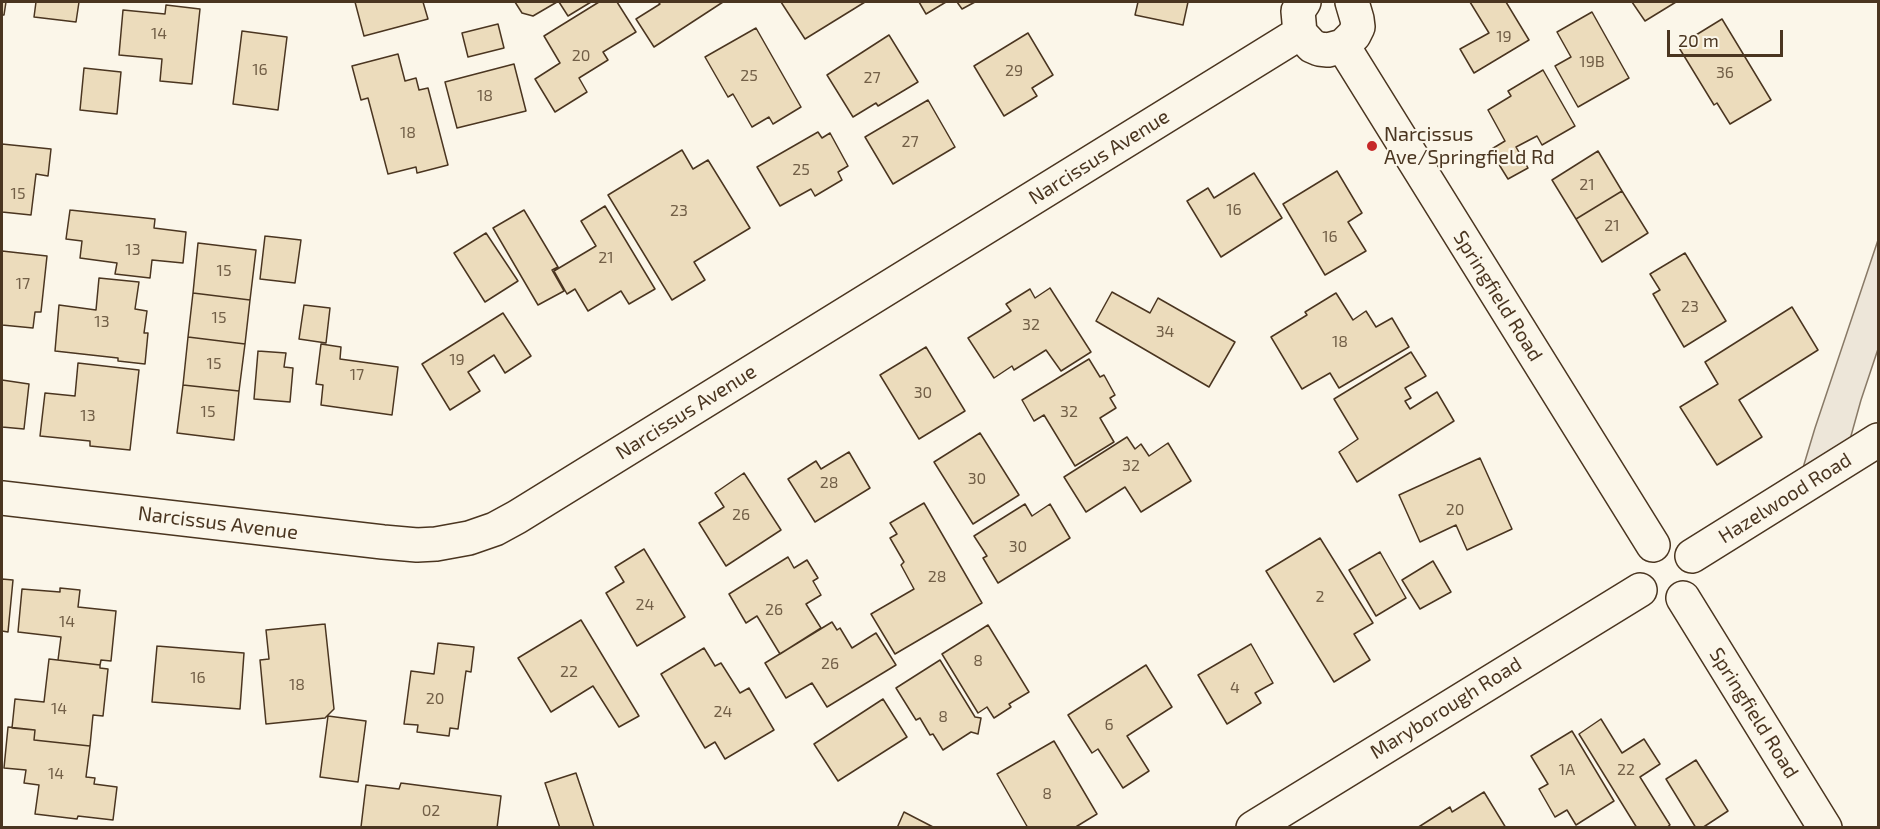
<!DOCTYPE html>
<style>
body{margin:0}
#map{position:relative;width:1880px;height:829px;overflow:hidden;background:#fbf6e9;font-family:"Exo 2",sans-serif}
canvas{display:block}
.frame{position:absolute;inset:0;border:3px solid #4a3520;pointer-events:none}
.scale{position:absolute;left:1667px;top:30px;width:116px;height:27px;box-sizing:border-box;border:3px solid #4a3520;border-top:0;padding-left:8px;font-size:18px;line-height:21px;white-space:nowrap;color:#4a3520;-webkit-text-stroke:4px #fbf6e9;paint-order:stroke}
</style>
<div id="map">
<canvas width="1880" height="829"></canvas>
<div class="frame"></div>
<div class="scale">20 m</div>
</div>
<script>
const ctx = document.querySelector('canvas').getContext('2d');
ctx.lineJoin = 'round';
function fillPath(path, color) { ctx.fillStyle = color; ctx.fill(path, 'evenodd'); }
const toPath = rows => new Path2D(rows.map(r => 'M' + r).join(''));
function stroke(path, color, width, dash) { ctx.strokeStyle = color; ctx.lineWidth = width; ctx.lineCap = dash ? 'butt' : 'round'; ctx.setLineDash(dash || []); ctx.stroke(path); }
function drawText(font, color, halo, rows, align = 'center') {
  ctx.font = font + ' "Exo 2",sans-serif'; ctx.lineWidth = 4.5; ctx.setLineDash([]); ctx.textBaseline = 'middle'; ctx.strokeStyle = halo; ctx.fillStyle = color; for (const [text, x, y, turn = 0] of rows) {
    ctx.save(); ctx.translate(x, y); ctx.rotate((+turn || 0) * Math.PI / 180); ctx.textAlign = isNaN(turn) ? turn : align; if (halo) ctx.strokeText(text, 0, 0); ctx.fillText(text, 0, 0); ctx.restore();
  }
}
const green = toPath([
 [1878,240,1878,349,1861,400,1844,461,1796,491,1815,428,1878,240]
]);
const building = toPath([
 [2,2,6,2,4,15,2,15,2,2],
 [36,2,79,2,76,22,34,17,36,2],
 [355,2,423,2,428,19,364,36,355,2],
 [515,2,557,2,533,16,522,13,515,2],
 [559,2,591,2,568,16,559,2],
 [599,2,617,2,636,32,603,52,608,60,579,78,587,92,555,112,535,79,560,63,544,36,599,2],
 [658,2,723,2,654,47,636,19,660,4,658,2],
 [781,2,865,2,805,39,781,2],
 [919,2,946,2,926,14,919,2],
 [957,2,975,2,962,9,957,2],
 [1138,2,1188,2,1183,25,1135,15,1138,2],
 [1470,2,1506,2,1529,40,1474,73,1460,49,1489,33,1470,2],
 [1632,2,1676,2,1645,21,1632,2],
 [166,5,200,9,192,84,160,81,162,59,119,55,123,10,165,14,166,5],
 [1592,12,1629,78,1578,107,1555,66,1571,57,1557,32,1592,12],
 [1722,19,1771,100,1730,124,1717,103,1714,105,1678,46,1722,19],
 [498,24,504,48,468,57,462,33,498,24],
 [756,28,801,107,773,124,769,117,752,127,733,94,728,97,705,57,756,28],
 [242,31,287,37,278,110,233,104,242,31],
 [1028,33,1053,75,1032,88,1037,96,1004,116,974,66,1028,33],
 [889,35,918,82,878,106,876,103,853,117,827,75,889,35],
 [398,54,405,81,416,78,419,90,428,88,448,165,417,173,416,167,388,174,368,98,361,100,352,66,398,54],
 [514,64,526,111,457,128,445,82,514,64],
 [84,68,121,72,117,114,80,110,84,68],
 [1543,70,1575,126,1542,145,1537,136,1516,147,1528,168,1508,179,1490,150,1505,141,1488,110,1511,96,1508,91,1543,70],
 [928,100,955,147,893,184,865,137,928,100],
 [818,132,822,138,830,133,848,166,838,172,842,180,815,196,811,189,780,206,757,167,818,132],
 [2,144,51,149,48,176,36,174,31,215,2,212,2,144],
 [682,150,693,169,708,160,750,228,694,262,705,280,672,300,608,195,682,150],
 [1598,151,1622,191,1576,219,1552,180,1598,151],
 [1337,171,1362,213,1348,222,1366,251,1325,275,1283,204,1337,171],
 [1254,173,1282,218,1221,257,1187,201,1208,188,1214,198,1254,173],
 [1622,191,1648,233,1602,262,1576,219,1622,191],
 [605,206,655,289,629,304,621,291,588,311,575,289,567,294,554,271,596,246,581,221,605,206],
 [70,210,155,219,154,228,186,232,183,263,152,260,150,278,115,274,117,263,80,258,82,241,66,239,70,210],
 [524,210,558,267,552,270,564,291,538,305,493,228,524,210],
 [486,233,518,281,485,302,454,253,486,233],
 [265,236,301,240,295,283,260,279,265,236],
 [198,243,256,250,250,300,193,293,198,243],
 [2,251,47,256,41,312,35,312,33,328,2,325,2,251],
 [1685,253,1726,321,1684,347,1653,294,1660,290,1650,274,1685,253],
 [99,278,139,282,135,309,147,311,144,333,148,333,145,364,118,361,118,358,55,351,59,305,96,310,99,278],
 [1050,288,1091,352,1061,371,1046,350,1014,370,1012,366,994,378,968,338,1011,311,1006,304,1030,289,1035,298,1050,288],
 [1112,292,1150,313,1158,298,1235,342,1209,387,1096,321,1112,292],
 [193,293,250,300,245,344,188,337,193,293],
 [1336,293,1353,320,1366,311,1376,327,1392,318,1409,347,1339,388,1330,373,1302,389,1271,337,1307,315,1305,312,1336,293],
 [304,305,330,308,326,343,299,339,304,305],
 [1792,307,1818,350,1739,400,1762,437,1717,465,1680,407,1718,384,1705,362,1792,307],
 [503,313,531,356,505,373,494,355,468,372,480,391,450,410,422,364,503,313],
 [188,337,245,344,239,391,183,385,188,337],
 [321,344,341,347,340,359,398,367,392,415,321,405,323,385,316,384,321,344],
 [926,347,965,411,919,439,880,375,926,347],
 [258,351,286,353,284,367,293,368,290,402,254,399,258,351],
 [1411,352,1426,376,1405,388,1411,398,1405,401,1410,409,1437,392,1454,421,1357,482,1339,452,1358,439,1334,399,1411,352],
 [1089,359,1100,377,1104,375,1115,395,1110,398,1116,408,1100,418,1114,442,1075,466,1044,415,1034,421,1022,400,1089,359],
 [78,363,139,370,130,450,90,446,90,441,40,436,45,393,75,396,78,363],
 [2,380,29,384,24,429,2,427,2,380],
 [183,385,239,391,234,440,177,433,183,385],
 [980,433,1019,495,973,524,934,462,980,433],
 [1127,437,1135,449,1141,444,1149,456,1168,443,1191,481,1141,512,1125,487,1086,512,1064,477,1127,437],
 [849,452,870,488,815,522,788,479,816,461,821,469,849,452],
 [1480,458,1512,529,1467,550,1456,525,1420,542,1399,495,1480,458],
 [744,473,781,530,726,566,699,523,724,507,715,493,744,473],
 [924,503,982,603,895,654,871,614,914,589,901,565,904,562,890,538,897,534,890,523,924,503],
 [1025,504,1032,516,1050,504,1070,538,998,583,983,558,987,556,974,536,1025,504],
 [1320,538,1373,623,1354,634,1370,660,1334,682,1266,571,1320,538],
 [644,549,685,617,637,646,606,593,624,582,615,567,644,549],
 [1380,552,1406,598,1376,616,1349,570,1380,552],
 [788,557,794,568,807,560,818,578,813,581,821,595,806,604,821,628,780,654,757,616,746,623,729,594,788,557],
 [1433,561,1451,592,1420,609,1402,580,1433,561],
 [2,579,13,580,8,632,2,631,2,579],
 [60,588,80,590,78,607,116,611,111,661,101,660,100,665,58,660,61,637,18,632,22,589,60,592,60,588],
 [581,620,639,716,619,727,593,686,551,712,518,658,581,620],
 [832,622,837,630,840,628,852,648,876,633,896,665,827,707,812,683,786,698,765,663,832,622],
 [325,624,334,709,325,718,266,724,260,660,269,659,266,630,325,624],
 [988,625,1029,692,1009,704,1011,707,994,718,987,707,978,713,942,654,988,625],
 [438,643,474,647,471,672,466,671,458,729,450,728,449,736,417,732,418,725,404,724,411,671,434,674,438,643],
 [1251,644,1273,683,1255,693,1261,703,1227,724,1198,675,1251,644],
 [157,646,244,653,240,709,152,702,157,646],
 [704,648,715,666,721,663,740,693,749,688,774,730,725,759,715,742,705,748,661,674,704,648],
 [49,659,100,665,100,668,108,669,103,716,93,715,90,746,34,740,35,730,12,728,15,699,44,702,49,659],
 [940,660,975,717,981,718,978,734,971,732,943,750,933,734,930,735,920,718,916,720,896,688,940,660],
 [1146,665,1172,707,1127,736,1149,771,1123,788,1098,749,1092,753,1068,715,1146,665],
 [883,699,907,737,838,781,814,744,883,699],
 [328,716,366,721,358,782,320,777,328,716],
 [1601,719,1622,753,1644,739,1660,764,1640,777,1670,825,1666,828,1637,828,1579,734,1601,719],
 [8,727,35,730,34,740,90,746,86,777,95,778,94,784,117,787,113,820,78,816,77,819,35,814,39,785,24,783,26,770,4,768,8,727],
 [1572,731,1614,801,1576,825,1567,810,1555,817,1539,789,1548,784,1531,756,1572,731],
 [1054,741,1097,814,1074,828,1028,828,997,774,1054,741],
 [1696,760,1728,811,1702,828,1696,828,1666,779,1696,760],
 [576,773,594,827,560,828,545,783,576,773],
 [401,783,501,796,497,828,361,827,366,785,399,789,401,783],
 [1484,792,1506,828,1417,828,1450,807,1452,812,1484,792],
 [904,812,935,828,897,828,904,812]
]);
const minor = toPath([
 [1304,2,1298,11,1300,33,1312,46,1319,49,1328,50,1343,46,1354,35,1358,27,1357,19,1352,2],
 [1343,46,1653,545],
 [2,498,383,542,417,545,436,544,469,538,495,529,517,517,1300,33],
 [1692,556,1878,440],
 [1683,598,1825,828],
 [1253,828,1640,590]
]);
const markers = [
 [1372,146,6,"#c62828"]
];
const numberNames = [
 ["14",159,34],
 ["19",1504,37],
 ["20",581,56],
 ["19B",1592,62],
 ["16",260,70],
 ["29",1014,71],
 ["36",1725,73],
 ["25",749,76],
 ["27",872,78],
 ["18",485,96],
 ["18",408,133],
 ["27",910,142],
 ["25",801,170],
 ["21",1587,185],
 ["15",18,194],
 ["16",1234,210],
 ["23",679,211],
 ["21",1612,226],
 ["16",1330,237],
 ["13",133,250],
 ["21",606,258],
 ["15",224,271],
 ["17",23,284],
 ["23",1690,307],
 ["15",219,318],
 ["13",102,322],
 ["32",1031,325],
 ["34",1165,332],
 ["18",1340,342],
 ["19",457,360],
 ["15",214,364],
 ["17",357,375],
 ["30",923,393],
 ["15",208,412],
 ["32",1069,412],
 ["13",88,416],
 ["32",1131,466],
 ["30",977,479],
 ["28",829,483],
 ["20",1455,510],
 ["26",741,515],
 ["30",1018,547],
 ["28",937,577],
 ["2",1320,597],
 ["24",645,605],
 ["26",774,610],
 ["14",67,622],
 ["8",978,661],
 ["26",830,664],
 ["22",569,672],
 ["16",198,678],
 ["18",297,685],
 ["4",1235,688],
 ["20",435,699],
 ["14",59,709],
 ["24",723,712],
 ["8",943,717],
 ["6",1109,725],
 ["1A",1567,770],
 ["22",1626,770],
 ["14",56,774],
 ["8",1047,794],
 ["02",431,811]
];
const poiNames = [
 ["Narcissus",1384,134],
 ["Ave/Springfield Rd",1384,157]
];
const streetNames = [
 ["Narcissus Avenue",1099,157,-32],
 ["Springfield Road",1498,296,58],
 ["Narcissus Avenue",686,412,-32],
 ["Hazelwood Road",1785,498,-32],
 ["Narcissus Avenue",218,523,7],
 ["Maryborough Road",1446,708,-32],
 ["Springfield Road",1754,713,58]
];
fillPath(green, '#ede6d9');
stroke(green, '#887966', 1.5);
fillPath(building, '#ecdcbc');
stroke(building, '#4a3520', 1.5);
stroke(minor, '#4a3520', 36);
stroke(minor, '#fbf6e9', 33);
for (const [x, y, r, color] of markers) { const dot = new Path2D(); dot.arc(x, y, r, 0, 2 * Math.PI); ctx.fillStyle = color; ctx.fill(dot); stroke(dot, '#fbf6e9', 2); }
drawText('16px', '#725f47', null, numberNames);
drawText('20px', '#4a3520', '#fbf6e9', poiNames, 'left');
drawText('20px', '#4a3520', '#fbf6e9', streetNames);
</script>
